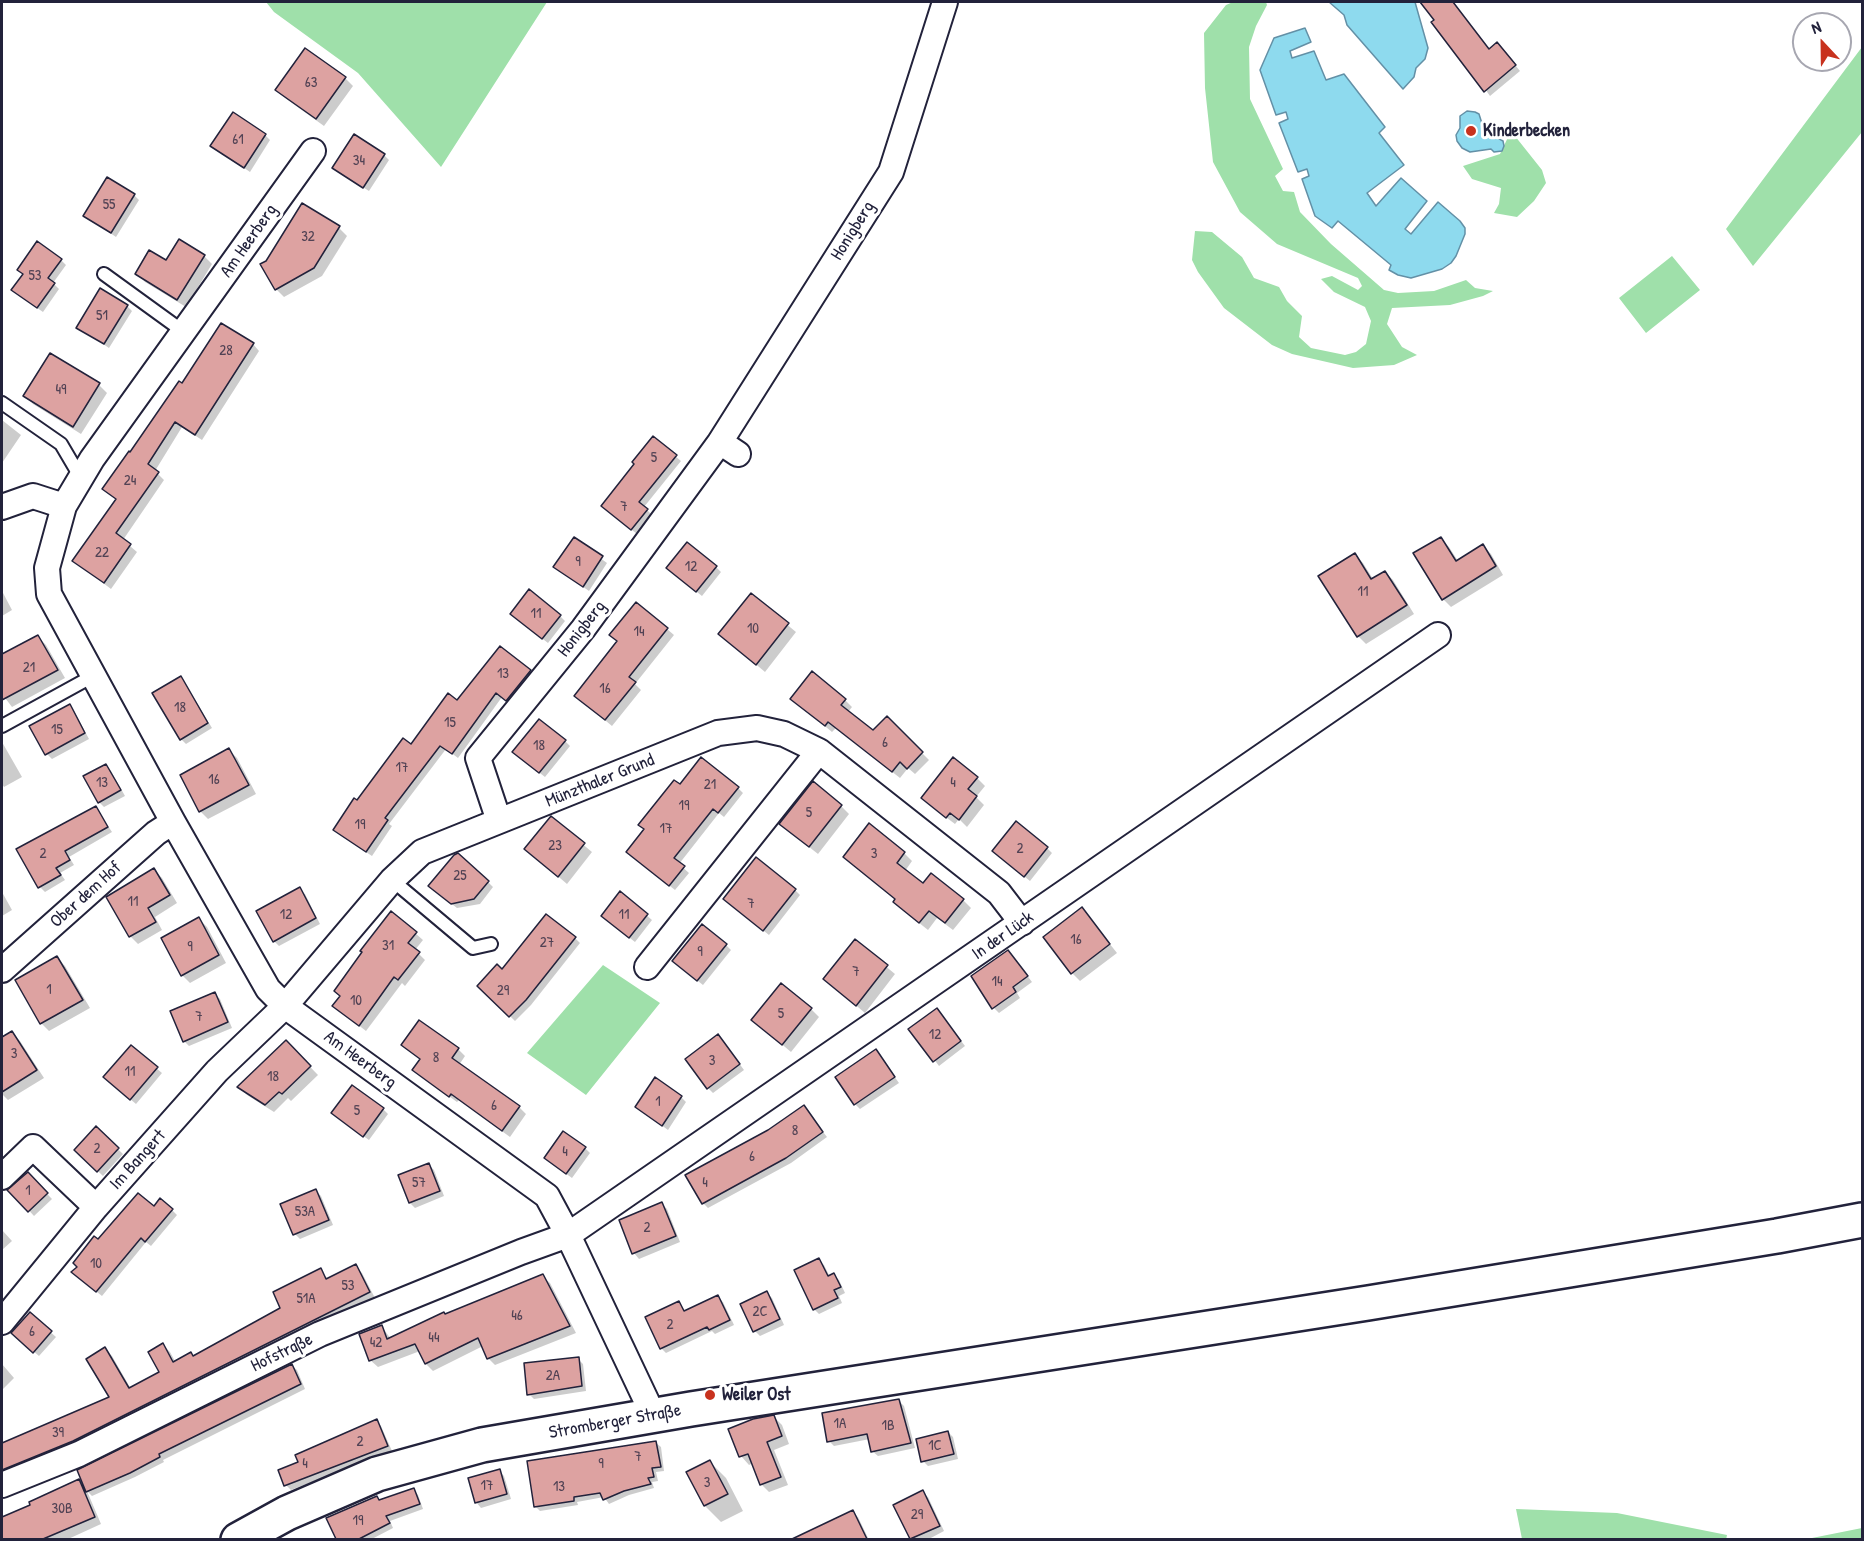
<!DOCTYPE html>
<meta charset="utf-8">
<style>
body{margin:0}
#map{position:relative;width:1864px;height:1541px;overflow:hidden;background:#fff;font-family:"Patrick Hand",sans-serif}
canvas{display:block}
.frame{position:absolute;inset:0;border:3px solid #22223b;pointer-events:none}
.north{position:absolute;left:1792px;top:12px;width:60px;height:60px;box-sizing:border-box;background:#fff;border:2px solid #a7a7b1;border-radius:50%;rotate:338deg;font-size:16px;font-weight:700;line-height:24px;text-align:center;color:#22223b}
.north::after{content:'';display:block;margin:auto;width:21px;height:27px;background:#c8321e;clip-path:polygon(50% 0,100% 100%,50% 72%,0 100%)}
</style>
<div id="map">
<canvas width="1864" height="1541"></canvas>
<div class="frame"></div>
<div class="north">N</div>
</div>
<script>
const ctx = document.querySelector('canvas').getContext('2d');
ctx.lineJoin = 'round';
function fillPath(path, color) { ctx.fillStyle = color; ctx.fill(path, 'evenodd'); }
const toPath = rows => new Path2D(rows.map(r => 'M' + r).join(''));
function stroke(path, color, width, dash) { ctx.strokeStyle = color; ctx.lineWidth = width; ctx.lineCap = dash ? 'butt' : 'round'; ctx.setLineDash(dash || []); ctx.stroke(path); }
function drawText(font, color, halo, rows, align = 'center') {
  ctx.font = font + ' "Patrick Hand",sans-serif'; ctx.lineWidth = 6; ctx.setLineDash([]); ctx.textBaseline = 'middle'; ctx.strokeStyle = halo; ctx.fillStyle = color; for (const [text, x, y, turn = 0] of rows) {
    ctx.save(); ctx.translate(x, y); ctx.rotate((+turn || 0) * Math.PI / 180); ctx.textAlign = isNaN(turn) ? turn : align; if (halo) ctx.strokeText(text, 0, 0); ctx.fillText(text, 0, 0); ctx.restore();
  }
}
const green = toPath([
 [266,2,547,2,441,167,358,73,274,12],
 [1233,2,1266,2,1267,5,1256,26,1249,47,1250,99,1283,169,1275,176,1283,191,1294,192,1300,212,1331,244,1384,290,1398,293,1434,291,1466,280,1475,288,1493,291,1483,296,1450,305,1392,308,1387,324,1402,347,1417,355,1394,365,1353,368,1292,354,1272,345,1224,308,1198,272,1192,260,1195,231,1212,232,1242,257,1254,278,1279,287,1287,301,1302,316,1299,337,1311,348,1345,355,1356,352,1366,344,1371,321,1365,307,1334,292,1321,279,1332,276,1358,290,1362,286,1358,278,1277,244,1240,212,1213,162,1205,88,1204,33,1226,5],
 [1862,47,1862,132,1753,266,1726,229],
 [1511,131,1542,170,1546,183,1534,201,1517,217,1494,213,1499,204,1501,188,1472,179,1463,166,1500,154],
 [1672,256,1700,290,1646,333,1619,298],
 [603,965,660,1003,586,1095,527,1053],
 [1516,1509,1617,1513,1727,1535,1726,1540,1522,1539],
 [1862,1528,1862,1539,1812,1539,1812,1538]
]);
const water = toPath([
 [1329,2,1415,2,1428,48,1425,59,1416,68,1414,77,1403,89,1347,25,1344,15,1329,2],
 [1305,28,1311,42,1290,51,1292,58,1314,51,1326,80,1344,74,1385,127,1379,133,1404,165,1367,193,1376,206,1401,178,1427,201,1405,229,1411,234,1438,202,1460,221,1465,228,1465,234,1456,256,1451,263,1442,269,1411,278,1398,275,1389,270,1391,265,1338,221,1332,228,1315,216,1302,179,1309,176,1307,169,1298,172,1279,123,1288,119,1286,112,1276,115,1260,70,1274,38,1305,28],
 [1467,111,1475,112,1479,114,1484,130,1503,141,1504,146,1502,151,1494,152,1491,149,1470,152,1462,148,1457,141,1456,135,1460,128,1460,116,1467,111]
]);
const shadow = toPath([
 [1430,2,1452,2,1490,50,1502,49,1520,71,1490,96,1425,5],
 [345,78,353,86,324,126,285,98,277,90],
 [265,135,270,140,250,172,212,146],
 [384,155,389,160,369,191,339,172],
 [134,195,139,200,116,237,85,216],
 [303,205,339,228,347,236,322,276,284,297,276,289,262,265,267,262],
 [204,256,212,264,186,307,145,282,137,274,166,262],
 [61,260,66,265,53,283,59,289,43,312,18,295,24,275,19,270],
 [127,306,132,311,109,348,78,327],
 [253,344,259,351,202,440,182,427,155,471,164,480,123,540,137,552,111,589,74,561,117,500,104,489],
 [99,385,107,393,81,434,33,404,25,396],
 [2,420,21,435,2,463],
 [653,438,681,461,644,507,652,515,637,534,608,511],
 [574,539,607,563,589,591,555,567],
 [1441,539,1449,547,1458,561,1483,546,1491,554,1503,575,1451,607,1443,599],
 [1355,555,1363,563,1373,579,1385,572,1393,580,1414,614,1366,644,1358,636],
 [716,567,721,572,702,596,673,573],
 [2,591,12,610,2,616],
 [751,595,796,632,765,672,720,634],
 [560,616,565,621,548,643,517,619],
 [667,629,674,635,635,684,641,690,612,726,583,702],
 [38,637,46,645,65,678,12,707,2,694,2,655],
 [500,648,535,676,512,705,502,697,458,758,446,749,389,824,392,826,372,856,340,835,335,830,357,802,458,702],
 [812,674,845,700,852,707,848,712,873,732,887,718,929,760,915,774,908,768,900,778,836,728,832,732,792,699],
 [180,678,185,683,212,728,186,744,181,739],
 [69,706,74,711,89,739,52,759,47,754,31,727],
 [565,741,570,746,545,777,519,757],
 [2,742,22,777,4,787,2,784],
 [229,750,237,758,256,794,208,819,200,811],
 [106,766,111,771,125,796,104,807,99,802],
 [977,778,985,786,976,797,984,805,967,827,959,819,955,824,931,806],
 [680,786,738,788,743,793,724,817,719,813,679,864,689,873,675,890,633,857],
 [841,806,849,814,818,854,789,831],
 [96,808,112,832,69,857,74,865,60,873,65,880,45,892,40,887,18,850],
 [551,818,592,852,567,884,526,849],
 [1047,848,1052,853,1030,881,999,856],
 [904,853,912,861,905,871,924,885,963,900,971,908,953,930,937,918,928,930,903,910,895,902,896,900,845,857],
 [154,870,162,878,177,903,155,917,162,930,138,944,130,936],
 [488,882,493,887,480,904,457,908,435,891],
 [299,889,305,894,320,924,279,946,274,941],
 [795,890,800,895,769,935,730,904],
 [2,892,12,910,2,916],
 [620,893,652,920,635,942,608,921],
 [1082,909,1117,953,1080,981,1072,973],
 [392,913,423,940,415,950,425,960,405,986,402,983,366,1031,334,1006],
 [199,919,207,927,226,963,190,983,182,975],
 [575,938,580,943,531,1005,515,1021,479,986,503,971],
 [855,941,895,974,865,1013,825,979],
 [726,945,731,950,703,985,679,966],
 [1013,957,1032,982,1017,993,1020,998,999,1013,994,1008],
 [57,958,65,966,90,1008,49,1031,41,1023,17,981],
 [215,994,220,999,232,1028,189,1046,184,1041],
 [811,1009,819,1017,791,1052,753,1020],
 [941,1015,965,1046,939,1066,911,1029],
 [12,1033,20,1041,44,1078,8,1100,2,1094,2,1039],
 [723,1041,744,1070,713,1093,708,1088],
 [286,1042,318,1075,291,1101,288,1098,274,1112,247,1095,239,1087],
 [131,1047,162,1073,136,1104,110,1082],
 [458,1049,465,1056,459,1065,519,1107,526,1114,510,1137,459,1100,457,1102,421,1076,421,1060],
 [876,1051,899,1083,860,1109,855,1104],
 [681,1097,686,1102,668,1130,637,1107],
 [804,1107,827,1137,791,1163,708,1208,703,1203,687,1175,769,1132],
 [383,1109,388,1114,369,1140,338,1118],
 [96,1128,123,1154,103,1176,76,1150],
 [585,1148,590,1153,572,1178,551,1163],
 [429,1165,434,1170,444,1196,415,1208,410,1203,400,1176],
 [28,1174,52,1199,34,1216,10,1190],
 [316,1191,321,1196,333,1225,300,1239,295,1234],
 [662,1204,667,1209,680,1242,639,1259,634,1253,621,1221],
 [154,1208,172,1210,177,1215,151,1246,146,1242,102,1296,78,1277,99,1242],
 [2,1230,12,1241,2,1250],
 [819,1260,824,1265,830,1277,834,1275,839,1280,845,1293,839,1296,842,1303,819,1314,814,1309],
 [355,1266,362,1273,376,1300,2,1480,2,1444,112,1398,105,1349,112,1356,131,1389,162,1373,163,1345,170,1352,176,1363,194,1357,282,1308,320,1270,329,1280],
 [542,1276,550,1283,576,1333,495,1365,488,1358,483,1346,433,1371,426,1364,420,1351,378,1367,370,1360,382,1327,391,1339],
 [767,1293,772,1298,784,1325,760,1336,755,1331],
 [717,1296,723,1302,734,1325,715,1334,712,1331,666,1353,661,1348,647,1318,679,1303,686,1312],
 [30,1314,56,1337,39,1356,18,1338],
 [578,1359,583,1364,586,1391,534,1399,529,1394],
 [2,1364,14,1378,2,1390],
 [292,1366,297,1370,305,1389,163,1460,164,1462,135,1477,92,1496,87,1491,101,1524,66,1540,2,1540,2,1519,32,1506,78,1481,86,1488],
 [898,1400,904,1406,915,1448,878,1456,872,1451,870,1439,834,1446,829,1441],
 [774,1417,782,1425,789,1444,774,1450,788,1485,769,1492,761,1484,753,1463,749,1465,741,1456,730,1429],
 [377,1421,381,1426,392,1451,291,1490,286,1485,300,1463],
 [948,1432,953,1437,958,1459,928,1466,923,1461],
 [656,1443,661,1447,664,1471,656,1472,658,1481,652,1482,654,1488,629,1495,609,1504,604,1497,577,1502,578,1505,540,1511,535,1506],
 [710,1462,726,1478,743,1511,721,1522,705,1506,688,1473],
 [499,1471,504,1476,511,1499,481,1508,476,1502],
 [414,1490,418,1495,423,1509,390,1521,393,1528,370,1540,337,1540,328,1518,377,1498,380,1501],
 [922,1492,928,1497,944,1531,927,1540,912,1540,895,1505],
 [853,1512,858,1517,869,1540,819,1540,815,1531]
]);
const building = toPath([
 [1420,2,1453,2,1489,49,1497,42,1516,65,1484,92,1431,22,1434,20,1420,2],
 [305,48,346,77,316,119,275,90,305,48],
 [233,112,266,134,244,168,210,146,233,112],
 [354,134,385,154,363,188,332,168,354,134],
 [107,177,135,194,111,233,83,216,107,177],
 [302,203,340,226,314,268,275,290,260,264,266,261,302,203],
 [179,239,205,255,177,300,135,274,149,250,166,260,179,239],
 [37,241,62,259,48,278,55,283,37,308,11,290,23,274,17,270,37,241],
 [100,288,128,305,104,344,76,328,100,288],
 [221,323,254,343,195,435,175,422,148,464,159,472,116,533,131,544,104,583,72,561,116,499,102,489,129,451,130,452,179,381,182,383,221,323],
 [50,353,100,383,73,427,23,396,50,353],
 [653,436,677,455,639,502,648,509,631,530,601,506,634,464,632,462,653,436],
 [574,537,603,556,583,587,553,567,574,537],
 [1441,537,1456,561,1483,544,1496,566,1442,600,1413,553,1441,537],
 [687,542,717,566,696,592,666,568,687,542],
 [1355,553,1371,579,1385,571,1407,605,1357,637,1318,576,1355,553],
 [529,589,561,615,542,639,510,614,529,589],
 [751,593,789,623,756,665,718,634,751,593],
 [636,602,668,628,629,677,636,682,605,720,574,696,617,641,609,635,636,602],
 [38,635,58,670,2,700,2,654,38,635],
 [500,646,531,670,506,701,496,693,452,754,440,746,385,818,388,820,366,852,333,830,354,798,357,800,403,738,411,744,448,693,457,700,500,646],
 [812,671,846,699,841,705,873,730,887,716,923,752,907,769,900,762,892,772,828,722,825,726,790,699,812,671],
 [181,676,208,723,180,740,152,693,181,676],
 [70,704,85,733,45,755,29,726,70,704],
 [539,719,566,740,539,773,512,752,539,719],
 [229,748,249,785,199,812,180,775,229,748],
 [701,757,739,787,718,813,713,809,674,858,685,866,669,886,626,852,644,829,638,825,674,780,680,784,701,757],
 [953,757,978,777,968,789,977,796,959,820,950,813,946,818,921,798,953,757],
 [106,764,121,790,98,803,83,776,106,764],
 [813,781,842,805,809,847,779,824,813,781],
 [96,806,108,827,65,851,70,860,56,868,61,875,38,888,16,849,96,806],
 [551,816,585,843,558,877,524,849,551,816],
 [1016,821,1048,847,1024,877,992,851,1016,821],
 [869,823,905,852,897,863,923,883,931,873,964,899,945,923,929,911,919,923,893,902,895,899,843,857,869,823],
 [458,853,489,881,474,899,451,904,428,886,454,855,458,853],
 [756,857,796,889,763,931,723,899,756,857],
 [154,868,170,895,148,908,156,922,129,937,106,897,154,868],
 [300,887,316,918,273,942,256,911,300,887],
 [620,891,648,914,629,938,601,916,620,891],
 [1082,907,1110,944,1071,974,1043,937,1082,907],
 [391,911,417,932,408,943,420,952,398,980,394,977,359,1026,332,1006,340,996,334,991,362,952,360,951,391,911],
 [546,914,576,937,526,1000,509,1017,477,986,497,964,502,969,546,914],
 [199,917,219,955,181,976,161,938,199,917],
 [702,924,727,944,697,981,672,961,702,924],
 [855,939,888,965,856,1006,823,979,855,939],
 [1008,950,1028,976,1013,987,1016,992,992,1009,971,976,1008,950],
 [57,956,83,1000,40,1024,15,980,57,956],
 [781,983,812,1008,782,1045,751,1020,781,983],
 [215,992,228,1022,183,1042,170,1011,215,992],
 [937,1008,961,1041,933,1062,908,1029,937,1008],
 [419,1020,459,1048,452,1058,520,1106,502,1131,451,1094,449,1097,412,1070,420,1059,401,1045,419,1020],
 [12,1031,37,1070,2,1092,2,1037,12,1031],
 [718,1034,740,1064,707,1089,685,1059,718,1034],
 [286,1040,311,1066,282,1094,279,1092,265,1105,237,1087,286,1040],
 [131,1045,158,1067,130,1100,103,1077,131,1045],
 [876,1049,895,1077,854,1105,835,1077,876,1049],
 [655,1077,682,1096,662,1126,635,1107,655,1077],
 [352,1085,384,1108,363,1137,331,1113,352,1085],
 [804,1105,823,1132,786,1158,702,1204,685,1175,768,1130,804,1105],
 [96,1126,119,1148,97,1172,74,1150,96,1126],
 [563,1131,586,1147,566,1174,544,1158,563,1131],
 [429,1163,440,1191,409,1203,398,1175,429,1163],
 [28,1172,48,1193,28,1212,7,1190,28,1172],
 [316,1189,329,1220,293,1235,280,1204,316,1189],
 [138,1193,154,1206,160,1198,173,1209,145,1242,141,1238,96,1292,71,1272,77,1267,73,1263,94,1236,98,1239,138,1193],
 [662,1202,676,1236,632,1254,619,1220,662,1202],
 [819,1258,828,1276,834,1273,841,1287,834,1290,838,1298,813,1310,794,1270,819,1258],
 [356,1264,370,1292,73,1441,2,1470,2,1443,109,1397,86,1359,105,1347,129,1388,159,1372,148,1352,163,1343,173,1362,191,1352,193,1356,280,1308,273,1292,321,1268,326,1279,356,1264],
 [543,1274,570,1326,487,1359,478,1338,425,1364,415,1344,369,1361,359,1334,382,1325,387,1339,444,1312,445,1314,543,1274],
 [767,1291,780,1319,753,1332,740,1304,767,1291],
 [718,1295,730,1320,709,1330,707,1327,660,1349,645,1317,679,1301,684,1311,718,1295],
 [30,1312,52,1331,33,1353,11,1333,30,1312],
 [579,1357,582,1386,527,1395,524,1363,579,1357],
 [292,1364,301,1384,159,1454,160,1457,130,1473,86,1492,77,1470,292,1364],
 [899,1399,911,1443,871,1452,867,1434,827,1442,822,1413,899,1399],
 [774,1415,782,1436,767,1442,781,1477,760,1485,748,1454,739,1457,728,1429,753,1419,774,1415],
 [377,1419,388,1446,284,1486,278,1470,298,1462,295,1455,377,1419],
 [948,1431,954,1454,921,1462,916,1439,948,1431],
 [656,1441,661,1467,652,1468,654,1477,648,1478,651,1484,624,1491,603,1500,600,1493,574,1497,574,1501,534,1507,527,1461,656,1441],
 [710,1460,728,1494,704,1506,686,1472,710,1460],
 [500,1469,507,1494,475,1503,468,1478,500,1469],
 [79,1479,95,1517,43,1539,2,1539,2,1517,30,1505,29,1502,79,1479],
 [414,1488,420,1504,386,1516,390,1523,359,1539,336,1539,326,1518,377,1496,379,1500,414,1488],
 [923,1490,940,1526,910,1539,893,1505,923,1490],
 [853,1510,867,1539,792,1539,853,1510]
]);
const service = toPath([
 [104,274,184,332],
 [2,403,61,444,81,478],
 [2,726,93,676],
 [392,880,473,948,491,944]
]);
const minor = toPath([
 [313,151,92,459,64,506,47,568,49,594,173,822,268,989,285,1006,547,1196,568,1235,647,1402,649,1416],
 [720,442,891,172,945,2],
 [2,507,33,496,64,506],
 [499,821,478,758,583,629,720,442,738,454],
 [647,967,819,751],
 [2,970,156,833,173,822],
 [2,1177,33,1147,96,1207],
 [2,1322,96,1207,217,1071,285,1006,392,880,422,852,718,733,757,728,784,734,819,751,999,893,1022,923],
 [2,1485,79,1454,320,1334,521,1252,568,1235,1438,635]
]);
const secondary = toPath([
 [238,1540,287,1513,377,1474,482,1445,691,1409,1368,1303,1777,1236,1862,1220]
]);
const markers = [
 [1471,131,6,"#c8321e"],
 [710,1395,6,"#c8321e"]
];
const numberNames = [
 ["63",311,83],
 ["61",238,140],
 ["34",359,161],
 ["55",109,205],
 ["32",308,237],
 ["53",35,276],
 ["51",102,316],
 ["28",226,351],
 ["49",61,390],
 ["5",654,458],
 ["24",130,481],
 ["7",624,507],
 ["22",102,553],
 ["9",578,562],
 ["12",691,567],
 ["11",1363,592],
 ["11",536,614],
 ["10",753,629],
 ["14",639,632],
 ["21",29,668],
 ["13",503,674],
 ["16",605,689],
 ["18",180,708],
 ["15",450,723],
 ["15",57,730],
 ["6",885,743],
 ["18",539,746],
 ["17",402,768],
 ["16",214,780],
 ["13",102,783],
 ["4",953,783],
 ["21",710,785],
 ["19",684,806],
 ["5",809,813],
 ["19",360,825],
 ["17",666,829],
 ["23",555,846],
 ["2",1020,849],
 ["2",43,854],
 ["3",874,854],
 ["25",460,876],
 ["11",133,902],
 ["7",751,904],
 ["12",286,915],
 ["11",624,915],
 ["16",1076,940],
 ["27",547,943],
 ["31",388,946],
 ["9",190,947],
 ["9",700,952],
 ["7",856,972],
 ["14",997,982],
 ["1",49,990],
 ["29",503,991],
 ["10",356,1001],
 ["5",781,1014],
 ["7",199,1017],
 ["12",935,1035],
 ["3",14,1054],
 ["8",436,1058],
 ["3",712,1061],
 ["11",130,1072],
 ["18",273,1077],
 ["1",658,1102],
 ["6",494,1106],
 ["5",357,1111],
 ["8",795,1131],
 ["2",97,1149],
 ["4",565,1152],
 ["6",752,1157],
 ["57",419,1183],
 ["4",705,1183],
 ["1",28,1191],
 ["53A",305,1212],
 ["2",647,1228],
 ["10",96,1264],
 ["53",348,1286],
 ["51A",306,1299],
 ["2C",760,1312],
 ["46",517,1316],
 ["2",670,1325],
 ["6",32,1332],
 ["44",434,1338],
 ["42",376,1343],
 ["2A",553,1376],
 ["1A",840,1424],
 ["1B",888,1426],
 ["39",58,1433],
 ["2",360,1442],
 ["1C",935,1446],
 ["7",638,1457],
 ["4",305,1464],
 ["9",601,1464],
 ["3",707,1483],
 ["17",487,1486],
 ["13",559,1487],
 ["30B",62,1509],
 ["29",917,1515],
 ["19",358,1521]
];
const poiNames = [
 ["Kinderbecken",1483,131],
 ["Weiler Ost",722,1395]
];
const streetNames = [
 ["Honigberg",853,231,-58],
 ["Am Heerberg",249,241,-55],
 ["Honigberg",582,629,-52],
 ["Münzthaler Grund",600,781,-22],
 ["Ober dem Hof",86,895,-42],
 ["In der Lück",1003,936,-35],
 ["Am Heerberg",360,1060,36],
 ["Im Bangert",138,1160,-48],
 ["Hofstraße",282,1353,-26],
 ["Stromberger Straße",615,1422,-10]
];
fillPath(green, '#9fe0aa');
fillPath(water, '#8edaee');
stroke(water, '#6390a6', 1.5);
fillPath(shadow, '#0003');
fillPath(building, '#dda2a1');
stroke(building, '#22223b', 1.5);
stroke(service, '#22223b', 16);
stroke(minor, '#22223b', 28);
stroke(secondary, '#22223b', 38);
stroke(service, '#fff', 12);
stroke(minor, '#fff', 24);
stroke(secondary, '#fff', 33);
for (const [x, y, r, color] of markers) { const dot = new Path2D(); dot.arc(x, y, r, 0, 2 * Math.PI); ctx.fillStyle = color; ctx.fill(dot); stroke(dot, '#fff', 2); }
drawText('15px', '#514254', null, numberNames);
drawText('bold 18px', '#22223b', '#fff', poiNames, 'left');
drawText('18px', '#22223b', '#fff', streetNames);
</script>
